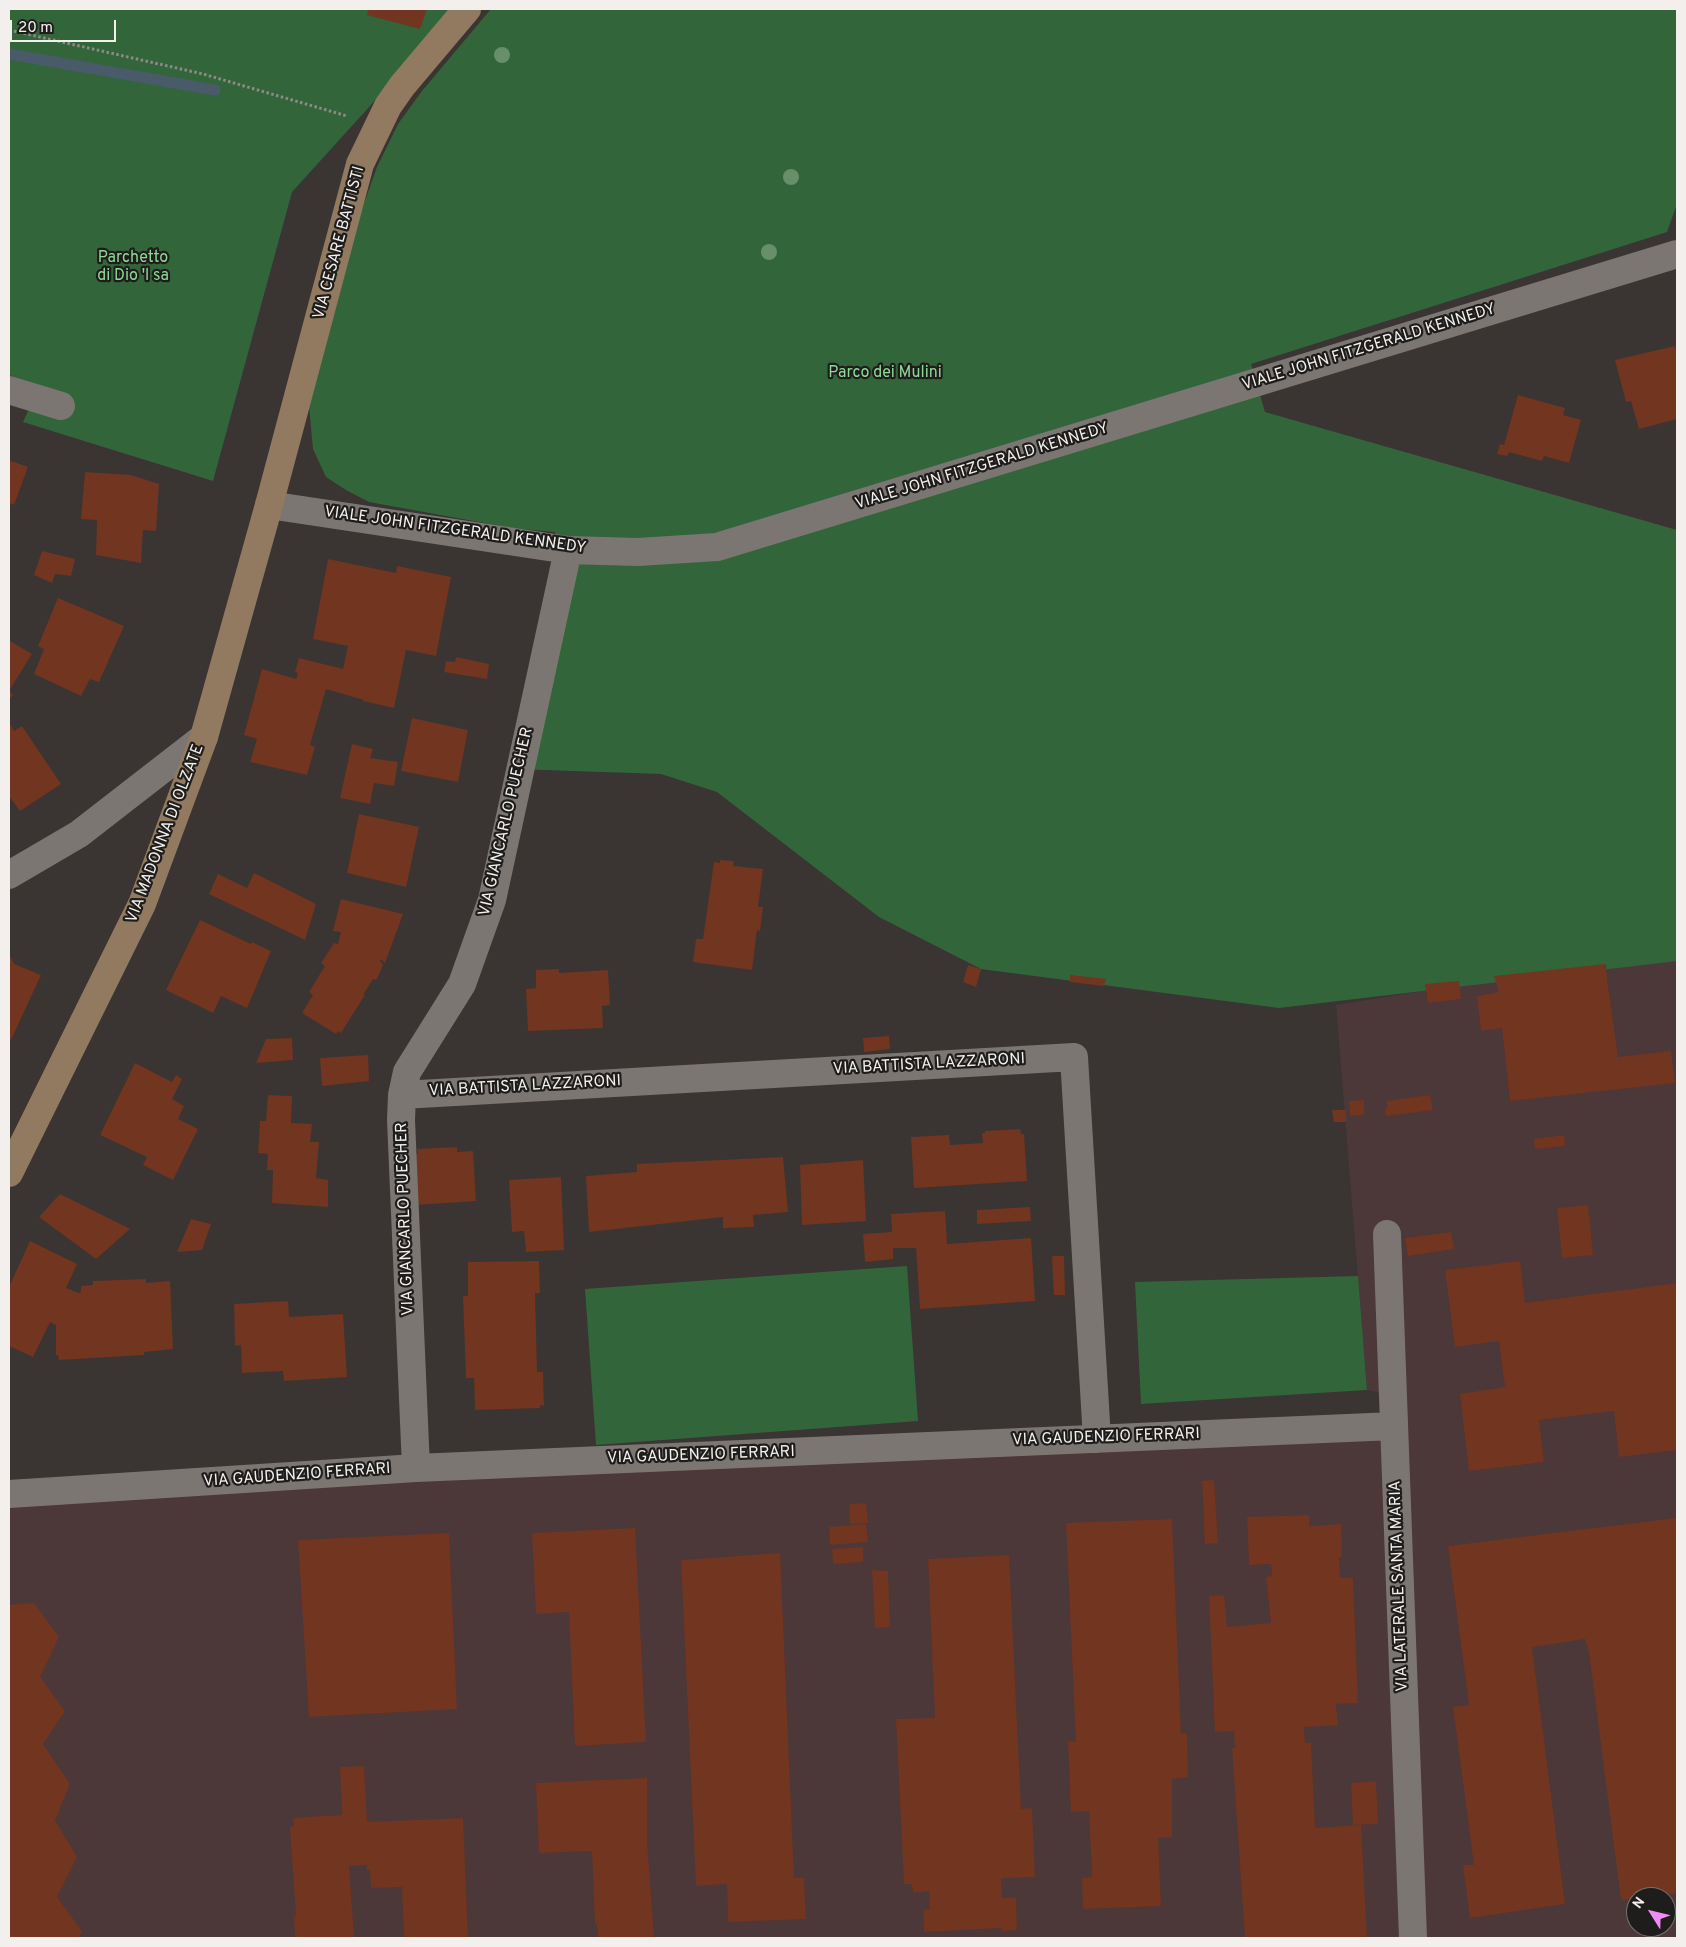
<!DOCTYPE html>
<style>
body{margin:0}
#map{position:relative;width:1686px;height:1947px;overflow:hidden;background:#3a3432;font-family:Overpass,sans-serif}
canvas{display:block}
.frame{position:absolute;inset:0;border:10px solid #f2efed;pointer-events:none}
.north{position:absolute;left:1626px;top:1887px;width:50px;height:50px;box-sizing:border-box;background:#1f1d1b;border:1px solid #73716f;border-radius:50%;rotate:306deg;font-size:14px;font-weight:700;line-height:20px;text-align:center;color:#f2efed}
.north::after{content:'';display:block;margin:auto;width:18px;height:22px;background:#ef8bf6;clip-path:polygon(50% 0,100% 100%,50% 72%,0 100%)}
.scale{position:absolute;left:10px;top:20px;width:106px;height:22px;box-sizing:border-box;border:2px solid #f2efed;border-top:0;padding-left:6px;font-size:15px;line-height:18px;white-space:nowrap;color:#f2efed;-webkit-text-stroke:4px #1f1d1b;paint-order:stroke}
</style>
<div id="map">
<canvas width="1686" height="1947"></canvas>
<div class="frame"></div>
<div class="north">N</div>
<div class="scale">20 m</div>
</div>
<script>
const ctx = document.querySelector('canvas').getContext('2d');
ctx.lineJoin = 'round';
function fillPath(path, color) { ctx.fillStyle = color; ctx.fill(path, 'evenodd'); }
const toPath = rows => new Path2D(rows.map(r => 'M' + r).join(''));
function stroke(path, color, width, dash) { ctx.strokeStyle = color; ctx.lineWidth = width; ctx.lineCap = dash ? 'butt' : 'round'; ctx.setLineDash(dash || []); ctx.stroke(path); }
function drawText(font, color, halo, rows, align = 'center') {
  ctx.font = font + ' Overpass,sans-serif'; ctx.lineWidth = 4.5; ctx.setLineDash([]); ctx.textBaseline = 'middle'; ctx.strokeStyle = halo; ctx.fillStyle = color; for (const [text, x, y, turn = 0] of rows) {
    ctx.save(); ctx.translate(x, y); ctx.rotate((+turn || 0) * Math.PI / 180); ctx.textAlign = isNaN(turn) ? turn : align; if (halo) ctx.strokeText(text, 0, 0); ctx.fillText(text, 0, 0); ctx.restore();
  }
}
const industrial = toPath([
 [1677,950,1677,1938,1423,1938,1398,1397,1367,1390,1336,1005],
 [1636,1897,1666,1897,1666,1927,1636,1927],
 [1392,1428,1409,1938,9,1938,9,1499]
]);
const green = toPath([
 [9,9,458,9,292,192,213,481,23,422,40,385,9,375],
 [491,9,1677,9,1677,204,1667,232,1251,364,1265,412,1677,530,1677,961,1279,1008,981,969,879,917,717,792,661,774,515,769,549,587,555,532,512,528,369,502,346,490,326,477,313,449,309,406,357,223,377,167,398,124,422,91],
 [907,1266,918,1421,596,1445,585,1289],
 [1358,1276,1367,1390,1141,1404,1135,1282]
]);
const stream = toPath([
 [9,54,215,90]
]);
const building = toPath([
 [368,9,427,9,420,29,367,15],
 [1675,346,1677,354,1677,419,1639,429,1631,401,1626,402,1615,360],
 [1518,395,1565,408,1563,415,1581,420,1569,463,1544,456,1542,461,1509,452,1507,456,1497,454,1500,444,1504,445],
 [9,460,28,467,14,505,9,503],
 [85,472,131,475,159,484,156,531,143,530,141,563,96,555,97,520,81,519],
 [42,551,75,559,71,576,55,574,52,583,34,575],
 [328,559,396,573,397,566,451,577,436,656,406,650,394,708,363,701,364,700,326,689,310,745,315,747,307,775,250,762,257,739,244,735,262,669,296,679,298,673,295,672,299,658,343,669,348,646,313,639],
 [58,598,124,626,99,682,90,679,81,696,34,674,44,649,38,646],
 [10,641,32,654,9,691,13,695,9,699,9,642],
 [456,657,489,664,487,679,444,672,446,661,455,662],
 [412,718,468,730,458,782,401,771],
 [9,722,14,731,22,726,61,784,20,811,9,796],
 [352,744,373,749,370,758,398,762,394,786,374,783,370,804,340,798],
 [359,814,419,827,406,887,347,873],
 [720,860,734,861,733,866,763,869,758,907,763,907,760,931,757,930,752,970,693,962,696,939,703,939,714,862,720,863],
 [254,873,316,904,305,940,209,894,218,874,247,888],
 [341,899,403,914,385,963,381,959,380,961,383,964,379,975,376,980,373,979,363,995,365,995,341,1033,338,1031,336,1034,302,1013,313,995,309,992,325,966,321,963,334,943,338,944,341,932,333,931],
 [200,920,251,944,252,942,271,951,247,1008,221,996,213,1013,166,990],
 [9,954,14,964,41,975,11,1040,9,1039],
 [1606,964,1607,979,1618,1057,1671,1051,1675,1083,1510,1101,1502,1028,1481,1031,1477,996,1499,992,1494,976],
 [968,965,981,969,976,987,963,982],
 [559,969,559,973,608,970,610,1005,602,1006,603,1028,528,1031,526,989,536,988,536,970],
 [1070,975,1106,979,1104,986,1070,982],
 [1459,981,1461,999,1428,1003,1425,984],
 [889,1036,890,1049,864,1052,863,1038],
 [292,1038,293,1060,256,1063,266,1039],
 [368,1055,369,1081,322,1086,320,1058],
 [135,1063,172,1082,176,1075,182,1079,172,1099,184,1106,178,1119,198,1129,173,1180,143,1165,147,1157,100,1135],
 [268,1095,292,1096,291,1123,312,1124,310,1142,319,1142,316,1178,328,1180,328,1207,272,1203,273,1170,267,1170,268,1154,258,1153,260,1121,266,1121],
 [1430,1095,1433,1110,1386,1116,1385,1108,1387,1108,1387,1101],
 [1364,1100,1364,1115,1350,1116,1349,1101],
 [1332,1110,1346,1110,1346,1122,1334,1122],
 [1020,1129,1021,1134,1024,1134,1027,1181,914,1188,911,1137,949,1135,950,1145,983,1143,982,1133,985,1133,985,1131],
 [1564,1135,1565,1146,1535,1149,1534,1139],
 [457,1147,457,1152,473,1151,476,1201,416,1205,413,1154,418,1154,417,1149],
 [783,1157,788,1212,753,1215,754,1227,723,1228,723,1217,589,1232,586,1176,637,1172,637,1164],
 [863,1160,866,1221,802,1225,800,1165],
 [561,1177,564,1250,526,1252,524,1231,512,1232,509,1180],
 [60,1194,130,1229,96,1259,39,1217],
 [1588,1205,1593,1255,1562,1258,1557,1208],
 [1030,1207,1031,1221,977,1224,977,1210],
 [945,1211,947,1244,1031,1238,1035,1301,920,1309,916,1248,893,1248,893,1259,865,1262,863,1234,892,1232,891,1214],
 [191,1219,211,1224,202,1250,177,1252],
 [1451,1232,1454,1249,1408,1256,1405,1238],
 [30,1241,77,1264,66,1288,79,1293,81,1292,81,1286,93,1285,93,1281,146,1279,146,1283,170,1281,173,1349,144,1352,144,1355,59,1360,58,1355,56,1355,56,1325,50,1322,33,1357,9,1346,9,1287],
 [1052,1256,1064,1256,1065,1295,1054,1295],
 [539,1261,540,1293,535,1293,537,1372,543,1372,544,1406,540,1405,540,1408,475,1410,474,1378,466,1378,463,1296,468,1296,468,1262],
 [1520,1261,1525,1303,1677,1283,1677,1450,1619,1457,1614,1411,1539,1420,1544,1462,1469,1471,1460,1394,1505,1387,1499,1341,1455,1347,1445,1270],
 [288,1301,289,1317,343,1314,347,1377,284,1381,283,1371,242,1373,241,1345,235,1346,234,1304],
 [1214,1480,1218,1543,1205,1544,1202,1481],
 [866,1503,868,1523,850,1524,849,1504],
 [1309,1515,1309,1526,1341,1524,1342,1557,1339,1557,1340,1578,1353,1578,1358,1703,1336,1704,1338,1725,1304,1727,1305,1743,1311,1743,1315,1828,1361,1825,1367,1938,1245,1938,1232,1748,1235,1748,1234,1731,1215,1732,1209,1596,1224,1595,1227,1627,1271,1623,1266,1577,1272,1576,1271,1564,1249,1565,1247,1517],
 [1676,1518,1677,1893,1621,1900,1589,1652,1585,1639,1532,1647,1565,1904,1470,1918,1463,1865,1474,1865,1453,1707,1469,1705,1448,1546],
 [1172,1519,1181,1734,1187,1734,1188,1777,1172,1779,1172,1837,1158,1838,1161,1906,1083,1909,1082,1878,1092,1877,1089,1811,1071,1812,1068,1742,1076,1742,1066,1523],
 [866,1524,868,1542,830,1545,829,1527],
 [635,1528,646,1742,575,1746,569,1612,536,1614,532,1533],
 [449,1533,457,1709,309,1717,298,1540],
 [863,1547,863,1562,833,1564,832,1549],
 [780,1553,794,1878,804,1878,806,1919,728,1922,727,1884,696,1886,681,1560],
 [1009,1555,1021,1809,1032,1808,1035,1877,1001,1878,1002,1898,1016,1897,1017,1930,1002,1931,1002,1928,924,1932,923,1910,930,1909,929,1891,913,1893,912,1884,904,1884,896,1719,935,1718,928,1559],
 [872,1570,888,1571,890,1627,875,1628],
 [34,1603,59,1637,40,1677,65,1711,43,1744,70,1784,55,1820,77,1857,57,1897,82,1931,79,1938,9,1938,9,1605],
 [364,1766,367,1822,463,1818,468,1938,404,1938,402,1887,371,1888,370,1870,367,1870,367,1865,349,1866,354,1938,295,1938,294,1916,296,1916,290,1827,294,1827,293,1818,342,1815,340,1767],
 [647,1778,647,1841,654,1938,598,1938,597,1924,595,1924,592,1851,539,1853,536,1783],
 [1376,1781,1378,1824,1353,1825,1351,1783]
]);
const path = toPath([
 [9,30,203,74,347,116]
]);
const street = toPath([
 [9,390,61,406],
 [269,505,568,550,638,552,717,547,1677,254],
 [9,875,79,834,204,737],
 [402,1095,1074,1057,1097,1439],
 [1387,1234,1413,1938],
 [416,1468,401,1120,402,1095,407,1072,462,984,492,900,568,550],
 [9,1494,416,1468,1394,1426]
]);
const secondary = toPath([
 [9,1173,142,904,204,737,269,505,360,164,388,106,402,86,467,9]
]);
const trees = [
 [502,55],
 [791,177],
 [769,252]
];
const streetNames = [
 ["VIA CESARE BATTISTI",340,243,-75],
 ["VIALE JOHN FITZGERALD KENNEDY",1369,348,-17],
 ["VIALE JOHN FITZGERALD KENNEDY",982,467,-17],
 ["VIALE JOHN FITZGERALD KENNEDY",455,531,8],
 ["VIA GIANCARLO PUECHER",507,822,-77],
 ["VIA MADONNA DI OLZATE",166,834,-69],
 ["VIA BATTISTA LAZZARONI",929,1065,-3],
 ["VIA BATTISTA LAZZARONI",525,1087,-3],
 ["VIA GIANCARLO PUECHER",406,1219,-92],
 ["VIA GAUDENZIO FERRARI",1106,1438,-2],
 ["VIA GAUDENZIO FERRARI",701,1456,-2],
 ["VIA GAUDENZIO FERRARI",297,1476,-4],
 ["VIA LATERALE SANTA MARIA",1400,1586,-92]
];
const parkNames = [
 ["Parchetto",133,259],
 ["di Dio 'l sa",133,277],
 ["Parco dei Mulini",885,374]
];
fillPath(industrial, '#4c3739');
fillPath(green, '#33653b');
stroke(stream, '#495a69', 11);
fillPath(building, '#713520');
stroke(path, '#8f8a88', 3, [2.5, 2.5]);
stroke(street, '#7c7673', 28);
stroke(secondary, '#917a5f', 28);
ctx.fillStyle = '#678f69';
for (const [x, y] of trees) { ctx.beginPath(); ctx.arc(x, y, 8, 0, 2 * Math.PI); ctx.fill(); }
drawText('16px', '#f2efed', '#1f1d1b', streetNames);
drawText('16px', '#8cd996', '#1f1d1b', parkNames);
</script>
